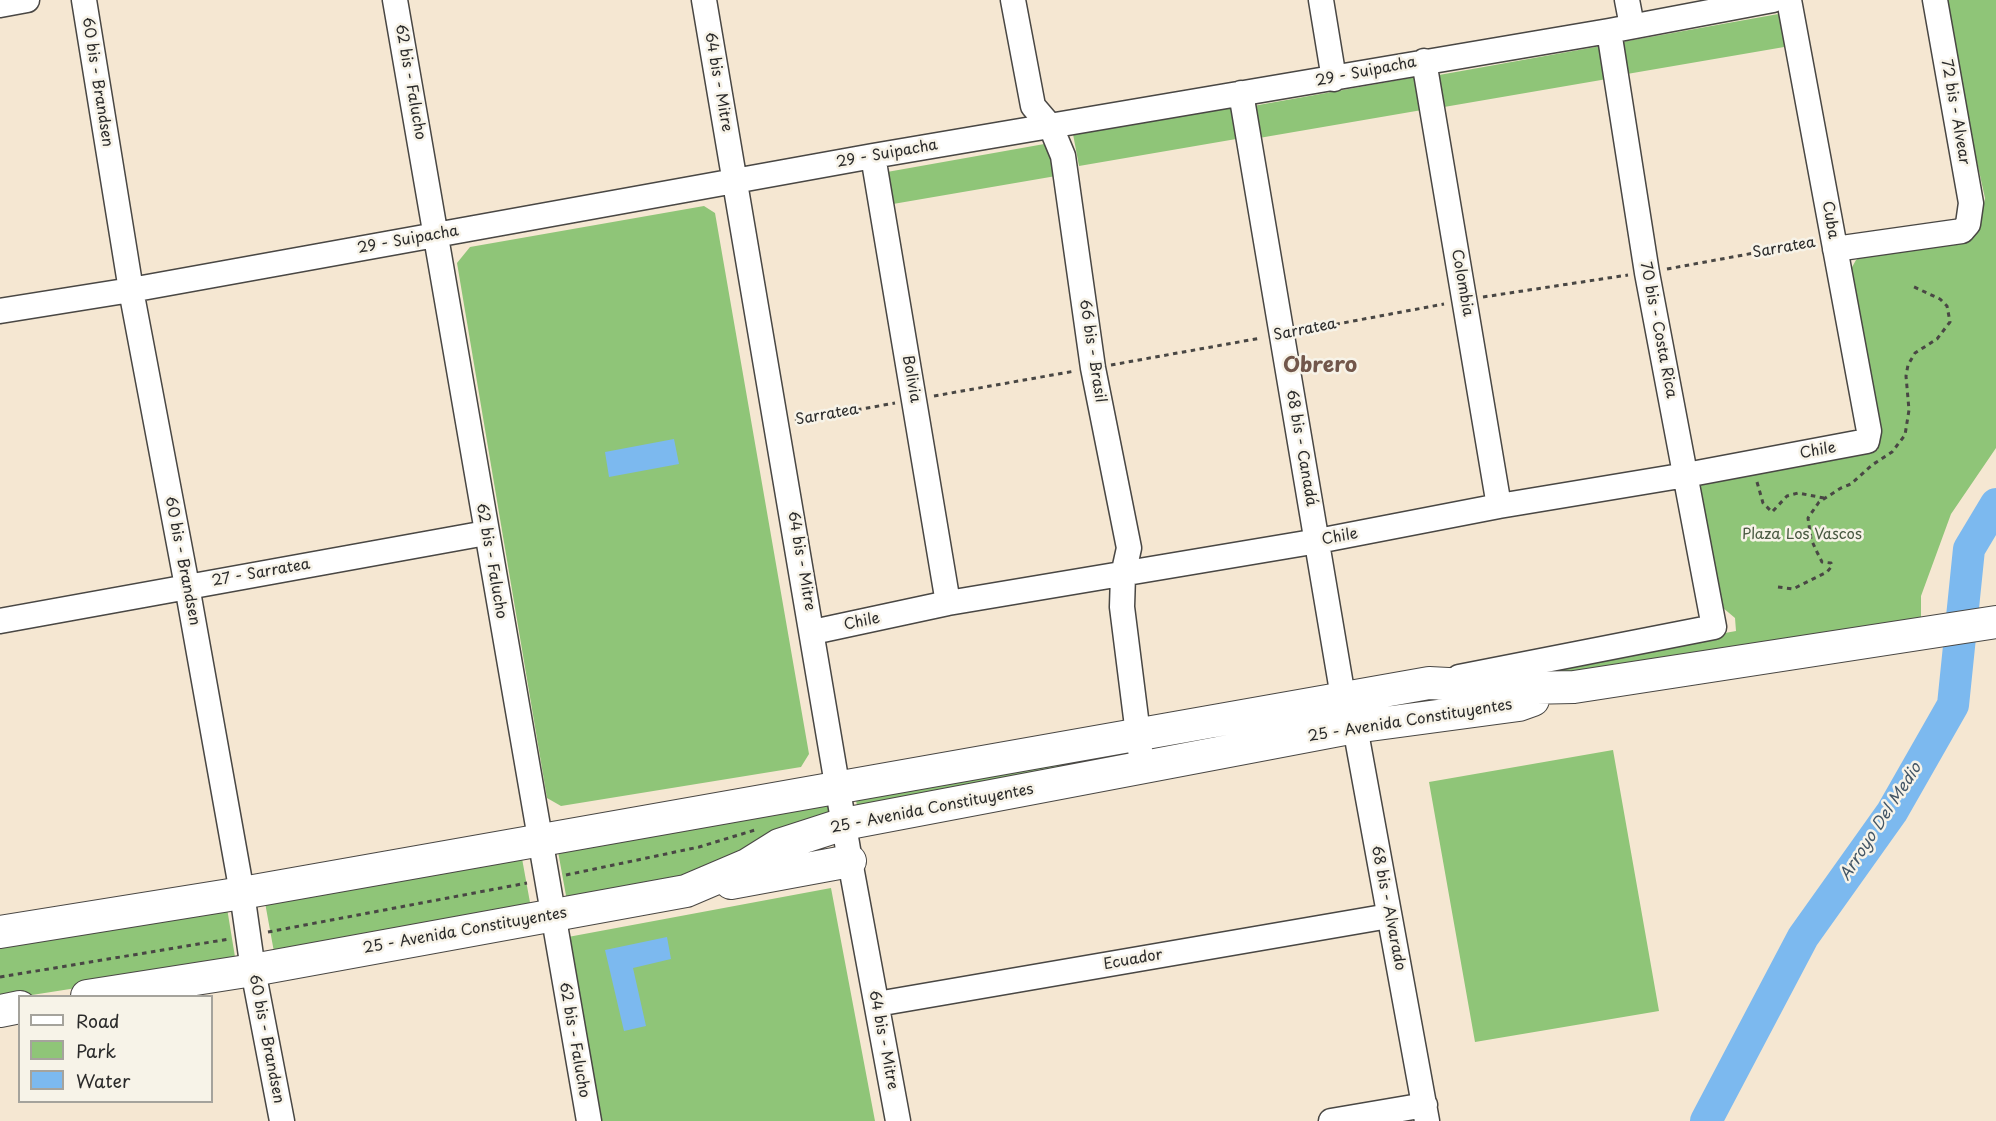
<!DOCTYPE html>
<meta charset="utf-8">
<style>
body{margin:0}
#map{position:relative;width:1996px;height:1121px;overflow:hidden;background:#f5e7d2;font-family:"Playpen Sans",sans-serif}
canvas{display:block}
.legend{position:absolute;left:18px;top:995px;width:195px;height:108px;box-sizing:border-box;background:#f7f3e8;border:2px solid #a5a39c;margin:0;padding:8px 10px;list-style:none;font-size:18px;color:#2b2b2b}
.legend li{display:flex;align-items:center;gap:12px;height:30px}
.legend b{width:30px;border:2px solid #a5a39c}
</style>
<div id="map">
<canvas width="1996" height="1121"></canvas>
<ul class="legend">
<li><b style="height:8px;background:#fff"></b>Road</li>
<li><b style="height:16px;background:#8fc578"></b>Park</li>
<li><b style="height:16px;background:#7cb9ef"></b>Water</li>
</ul>
</div>
<script>
const ctx = document.querySelector('canvas').getContext('2d');
ctx.lineJoin = 'round';
function fillPath(path, color) { ctx.fillStyle = color; ctx.fill(path, 'evenodd'); }
const toPath = rows => new Path2D(rows.map(r => 'M' + r).join(''));
function stroke(path, color, width, dash) { ctx.strokeStyle = color; ctx.lineWidth = width; ctx.lineCap = dash ? 'butt' : 'round'; ctx.setLineDash(dash || []); ctx.stroke(path); }
function drawText(font, color, halo, rows, align = 'center') {
  ctx.font = font + ' "Playpen Sans",sans-serif'; ctx.lineWidth = 5; ctx.setLineDash([]); ctx.textBaseline = 'middle'; ctx.strokeStyle = halo; ctx.fillStyle = color; for (const [text, x, y, turn = 0] of rows) {
    ctx.save(); ctx.translate(x, y); ctx.rotate((+turn || 0) * Math.PI / 180); ctx.textAlign = isNaN(turn) ? turn : align; if (halo) ctx.strokeText(text, 0, 0); ctx.fillText(text, 0, 0); ctx.restore();
  }
}
const green = toPath([
 [1941,0,1996,0,1996,448,1951,514,1921,596,1921,619,1539,679,1486,676,1736,631,1735,618,1716,602,1699,489,1702,482,1878,450,1849,279,1851,269,1856,260,1866,253,1980,225,1985,198],
 [1784,13,1790,46,1627,74,1622,42],
 [1601,46,1607,79,1444,107,1439,75],
 [1416,77,1422,110,1259,138,1253,106],
 [1235,105,1242,138,1079,166,1073,134],
 [1050,143,1056,176,893,204,887,172],
 [704,206,715,213,809,754,801,767,561,806,547,798,457,263,470,247],
 [1128,746,1131,758,857,806,855,794],
 [1613,750,1659,1011,1475,1042,1429,782],
 [830,804,831,814,709,871,567,901,557,846],
 [521,853,531,908,274,952,264,897],
 [831,888,875,1121,602,1121,568,937],
 [227,908,236,963,0,1000,0,943]
]);
const water = toPath([
 [674,439,679,464,609,477,605,452],
 [667,937,671,959,633,968,646,1026,624,1031,605,950]
]);
const river = toPath([
 [1706,1121,1803,937,1892,812,1953,705,1969,549,1996,504]
]);
const path = toPath([
 [1667,269,1814,242],
 [1483,297,1628,275],
 [1300,331,1444,304],
 [1111,365,1261,338],
 [934,396,1075,371],
 [795,421,895,403],
 [1757,482,1763,503,1772,512,1787,496,1798,493,1824,498],
 [1778,587,1793,589,1827,572,1832,566,1831,563,1822,562,1817,552,1811,539,1808,518,1819,502,1841,488,1851,484,1872,465,1892,452,1905,435,1909,410,1906,376,1908,365,1915,353,1937,339,1950,322,1947,306,1940,299,1912,286],
 [566,875,699,847,755,830],
 [268,932,527,883],
 [0,977,229,939]
]);
const minor = toPath([
 [84,0,131,290,187,586,242,893,253,970,282,1121],
 [395,0,589,1121],
 [704,0,850,861,898,1121],
 [1013,0,1033,106,1051,127,1063,156,1093,368,1129,548,1123,575,1122,607,1140,750],
 [1321,0,1334,79],
 [1627,0,1632,26],
 [0,5,27,0],
 [1424,61,1499,506],
 [1241,93,1343,697,1355,727,1427,1121],
 [873,156,948,603],
 [1835,249,1962,231,1968,224,1971,203,1935,0],
 [0,311,131,290,873,156,1609,31,1773,0],
 [0,621,486,533],
 [813,632,948,603,1318,541,1499,506,1686,475,1867,441,1869,431,1789,0],
 [1459,677,1714,627,1647,273,1609,31],
 [877,1004,1389,916],
 [1331,1121,1425,1105]
]);
const major = toPath([
 [731,883,850,861],
 [0,932,242,893,1429,683,1525,688,1574,687,1996,622],
 [87,996,253,970,686,891,747,865,779,845,844,824,1355,727,1519,705,1533,700],
 [0,1011,20,1007]
]);
const streetNames = [
 ["29 - Suipacha",1366,72,-11],
 ["60 bis - Brandsen",97,82,81],
 ["62 bis - Falucho",410,82,80],
 ["64 bis - Mitre",718,82,80],
 ["72 bis - Alvear",1955,112,80],
 ["29 - Suipacha",887,154,-10],
 ["Cuba",1830,220,80],
 ["29 - Suipacha",408,240,-10],
 ["Sarratea",1784,248,-10],
 ["Colombia",1462,283,80],
 ["Sarratea",1305,330,-11],
 ["70 bis - Costa Rica",1658,330,79],
 ["66 bis - Brasil",1092,351,81],
 ["Bolivia",911,379,80],
 ["Sarratea",827,415,-10],
 ["68 bis - Canadá",1301,448,80],
 ["Chile",1818,451,-10],
 ["Chile",1340,537,-11],
 ["60 bis - Brandsen",182,561,79],
 ["62 bis - Falucho",491,561,80],
 ["64 bis - Mitre",801,561,80],
 ["27 - Sarratea",261,573,-10],
 ["Chile",862,622,-12],
 ["25 - Avenida Constituyentes",1410,721,-9],
 ["25 - Avenida Constituyentes",932,809,-11],
 ["68 bis - Alvarado",1388,908,79],
 ["25 - Avenida Constituyentes",465,931,-10],
 ["Ecuador",1133,960,-10],
 ["60 bis - Brandsen",266,1039,79],
 ["62 bis - Falucho",574,1040,80],
 ["64 bis - Mitre",883,1040,79]
];
const parkNames = [
 ["Plaza Los Vascos",1802,535]
];
const waterNames = [
 ["Arroyo Del Medio",1881,822,-57]
];
const districtNames = [
 ["Obrero",1320,366]
];
fillPath(green, '#8fc578');
fillPath(water, '#7cb9ef');
stroke(river, '#7cb9ef', 32);
stroke(minor, '#494744', 27);
stroke(major, '#494744', 34);
stroke(path, '#494744', 3, [4.5, 4.5]);
stroke(minor, '#fff', 24);
stroke(major, '#fff', 32);
drawText('15px', '#2b2b2b', '#f7f3e8', streetNames);
drawText('15px', '#495942', '#f7f3e8', parkNames);
drawText('italic 16px', '#435666', '#f7f3e8', waterNames);
drawText('bold 21px', '#72574b', '#f7f3e8', districtNames);
</script>
